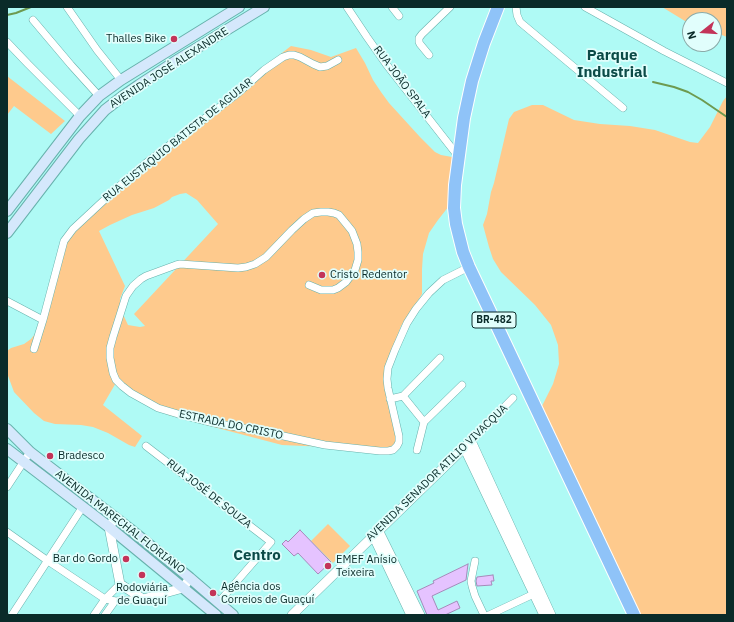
<!DOCTYPE html>
<meta charset="utf-8">
<style>
body{margin:0}
#map{position:relative;width:734px;height:622px;overflow:hidden;background:#affaf5;font-family:"IBM Plex Sans",sans-serif}
canvas{display:block}
.frame{position:absolute;inset:0;border:8px solid #0a2b29;pointer-events:none}
.north{position:absolute;left:682px;top:12px;width:40px;height:40px;box-sizing:border-box;background:#e1fefc;border:1px solid #8baaa8;border-radius:50%;rotate:253deg;font-size:11px;font-weight:700;line-height:16px;text-align:center;color:#0a2b29}
.north::after{content:'';display:block;margin:auto;width:14px;height:18px;background:#c33459;clip-path:polygon(50% 0,100% 100%,50% 72%,0 100%)}
</style>
<div id="map">
<canvas width="734" height="622"></canvas>
<div class="frame"></div>
<div class="north">N</div>
</div>
<script>
const ctx = document.querySelector('canvas').getContext('2d');
ctx.lineJoin = 'round';
function fillPath(path, color) { ctx.fillStyle = color; ctx.fill(path, 'evenodd'); }
const toPath = rows => new Path2D(rows.map(r => 'M' + r).join(''));
function stroke(path, color, width, dash) { ctx.strokeStyle = color; ctx.lineWidth = width; ctx.lineCap = dash ? 'butt' : 'round'; ctx.setLineDash(dash || []); ctx.stroke(path); }
function drawText(font, color, halo, rows, align = 'center') {
  ctx.font = font + ' "IBM Plex Sans",sans-serif'; ctx.lineWidth = 3.5; ctx.setLineDash([]); ctx.textBaseline = 'middle'; ctx.strokeStyle = halo; ctx.fillStyle = color; for (const [text, x, y, turn = 0] of rows) {
    ctx.save(); ctx.translate(x, y); ctx.rotate((+turn || 0) * Math.PI / 180); ctx.textAlign = isNaN(turn) ? turn : align; if (halo) ctx.strokeText(text, 0, 0); ctx.fillText(text, 0, 0); ctx.restore();
  }
}
const green = toPath([
 [662,7,727,7,727,37,714,32,714,20,690,20,690,23,685,21],
 [291,46,311,50,331,57,356,48,365,63,373,80,381,92,389,103,420,137,435,152,441,155,452,157,449,206,438,220,429,233,423,254,422,269,422,294,409,315,401,326,395,343,391,370,390,394,397,440,395,450,282,445,168,415,131,395,117,381,103,405,142,436,135,447,129,445,108,433,93,427,81,425,55,424,44,421,34,413,14,392,7,373,7,351,11,348,24,344,31,339,38,330,66,238,113,191,191,133,248,79],
 [186,193,197,200,218,224,134,314,145,326,140,327,128,325,121,310,120,299,125,286,99,231,110,225,132,215,154,208,169,200,172,197,180,194],
 [7,76,65,121,51,134,14,106,7,115],
 [727,96,727,615,637,615,540,410,553,384,559,364,558,345,551,325,535,305,501,272,493,259,489,247,483,225,487,214,491,192,494,183,509,119,514,112,532,105,543,105,574,120,600,124,630,126,655,130,690,142,698,143,710,127,723,101],
 [328,524,350,546,333,563,311,541]
]);
const stream = toPath([
 [7,15,16,13,31,7],
 [653,82,674,87,688,92,702,100,727,117]
]);
const building = toPath([
 [300,530,331,562,318,574,298,553,294,556,282,544,286,540,288,542,300,530],
 [468,564,466,580,432,596,438,610,457,601,460,608,445,615,427,615,417,591,434,583,433,581,468,564],
 [493,575,494,581,491,581,492,585,477,586,476,581,477,577,493,575]
]);
const minor = toPath([
 [67,7,97,50,121,80],
 [347,7,367,37,386,64,458,156],
 [392,7,399,16],
 [516,7,517,15,520,22,623,108],
 [585,7,664,51,727,83],
 [33,20,71,65,99,96],
 [7,42,28,64,80,116],
 [429,55,420,44,419,42,419,38,422,34,450,7],
 [309,285,321,290,333,290,338,288,346,282,355,270,358,260,358,252,357,244,352,231,348,226,339,215,334,213,328,212,321,212,313,213,304,219,292,230,266,257,255,264,246,267,238,268,180,264,176,265,146,276,141,279,133,286,126,296,113,337,110,348,110,358,113,373,116,380,122,386,131,393,158,408,178,414,214,423,265,432,325,445,380,451,388,451,393,450,397,446,399,442,399,436,388,388,387,379,388,368,395,350,407,323,416,309,429,293,443,280,469,267],
 [7,301,43,320],
 [34,349,43,320,64,241,73,229,87,216,116,189,146,163,238,93,264,70,283,57,289,55,294,55,300,57,313,64,320,67,327,66,338,60],
 [403,396,424,422],
 [390,399,403,396,440,358],
 [471,441,513,398],
 [146,446,271,542,218,603],
 [417,450,424,422,462,385],
 [7,487,30,452],
 [7,532,48,561,105,599,115,601,143,599],
 [475,561,471,581,472,586,475,596,484,615],
 [12,615,82,508],
 [94,615,105,599,120,584],
 [105,615,115,601],
 [489,615,538,592]
]);
const tertiary = toPath([
 [464,447,544,615],
 [116,517,109,527,120,584,143,599,183,588,190,578],
 [378,530,420,615],
 [373,535,411,615],
 [292,615,471,441,551,615]
]);
const secondary = toPath([
 [7,211,80,116,99,96,121,80,239,7],
 [7,233,79,139,105,110,123,96,139,85,179,59,264,7],
 [7,429,30,452,130,529,190,578,233,615],
 [7,449,109,527,216,615]
]);
const trunk = toPath([
 [498,7,484,43,472,81,464,118,455,185,454,208,456,224,463,252,469,267,634,615]
]);
const markers = [
 [174,39,4,"#c33459"],
 [322,275,4,"#c33459"],
 [50,456,4,"#c33459"],
 [126,559,4,"#c33459"],
 [328,566,4,"#c33459"],
 [142,575,4,"#c33459"],
 [213,593,4,"#c33459"]
];
const shields = [
 [494,320,44]
];
const shieldNames = [
 ["BR-482",494,320]
];
const poiNames = [
 ["Thalles Bike",166,39,"right"],
 ["Cristo Redentor",330,275],
 ["Bradesco",58,456],
 ["Bar do Gordo",118,559,"right"],
 ["EMEF Anísio",336,560],
 ["Teixeira",336,573],
 ["Agência dos",221,587],
 ["Correios de Guaçuí",221,600],
 ["Rodoviária",142,588,"center"],
 ["de Guaçuí",142,601,"center"]
];
const streetNames = [
 ["AVENIDA JOSÉ ALEXANDRE",169,68,-33],
 ["RUA JOÃO SPALA",402,82,53],
 ["RUA EUSTAQUIO BATISTA DE AGUIAR",178,140,-39],
 ["ESTRADA DO CRISTO",231,425,12],
 ["AVENIDA SENADOR ATILIO VIVACQUA",437,473,-44],
 ["RUA JOSÉ DE SOUZA",209,494,38],
 ["AVENIDA MARECHAL FLORIANO",120,522,38]
];
const districtNames = [
 ["Parque",612,56],
 ["Industrial",612,73],
 ["Centro",257,556]
];
fillPath(green, '#feca8d');
stroke(stream, '#6d9a50', 2);
fillPath(building, '#e5c3ff');
stroke(building, '#a58ab9', 1);
stroke(minor, '#67b1ac', 8);
stroke(tertiary, '#67b1ac', 10);
stroke(secondary, '#67b1ac', 12);
stroke(trunk, '#fff', 14);
stroke(minor, '#fff', 7);
stroke(tertiary, '#fff', 9);
stroke(secondary, '#d5e8fc', 10);
stroke(trunk, '#8fc3f8', 12);
for (const [x, y, r, color] of markers) { const dot = new Path2D(); dot.arc(x, y, r, 0, 2 * Math.PI); ctx.fillStyle = color; ctx.fill(dot); stroke(dot, '#e1fefc', 1.5); }
for (const [x, y, w] of shields) { const box = new Path2D(); box.roundRect(x - w / 2, y - 8, w, 16, 3); ctx.fillStyle = '#e1fefc'; ctx.fill(box); stroke(box, '#0a2b29', 1); }
drawText('bold 10px', '#0a2b29', null, shieldNames);
drawText('11px', '#0a2b29', '#e1fefc', poiNames, 'left');
drawText('11px', '#0a2b29', '#e1fefc', streetNames);
drawText('bold 15px', '#0b4a47', '#e1fefc', districtNames);
</script>
